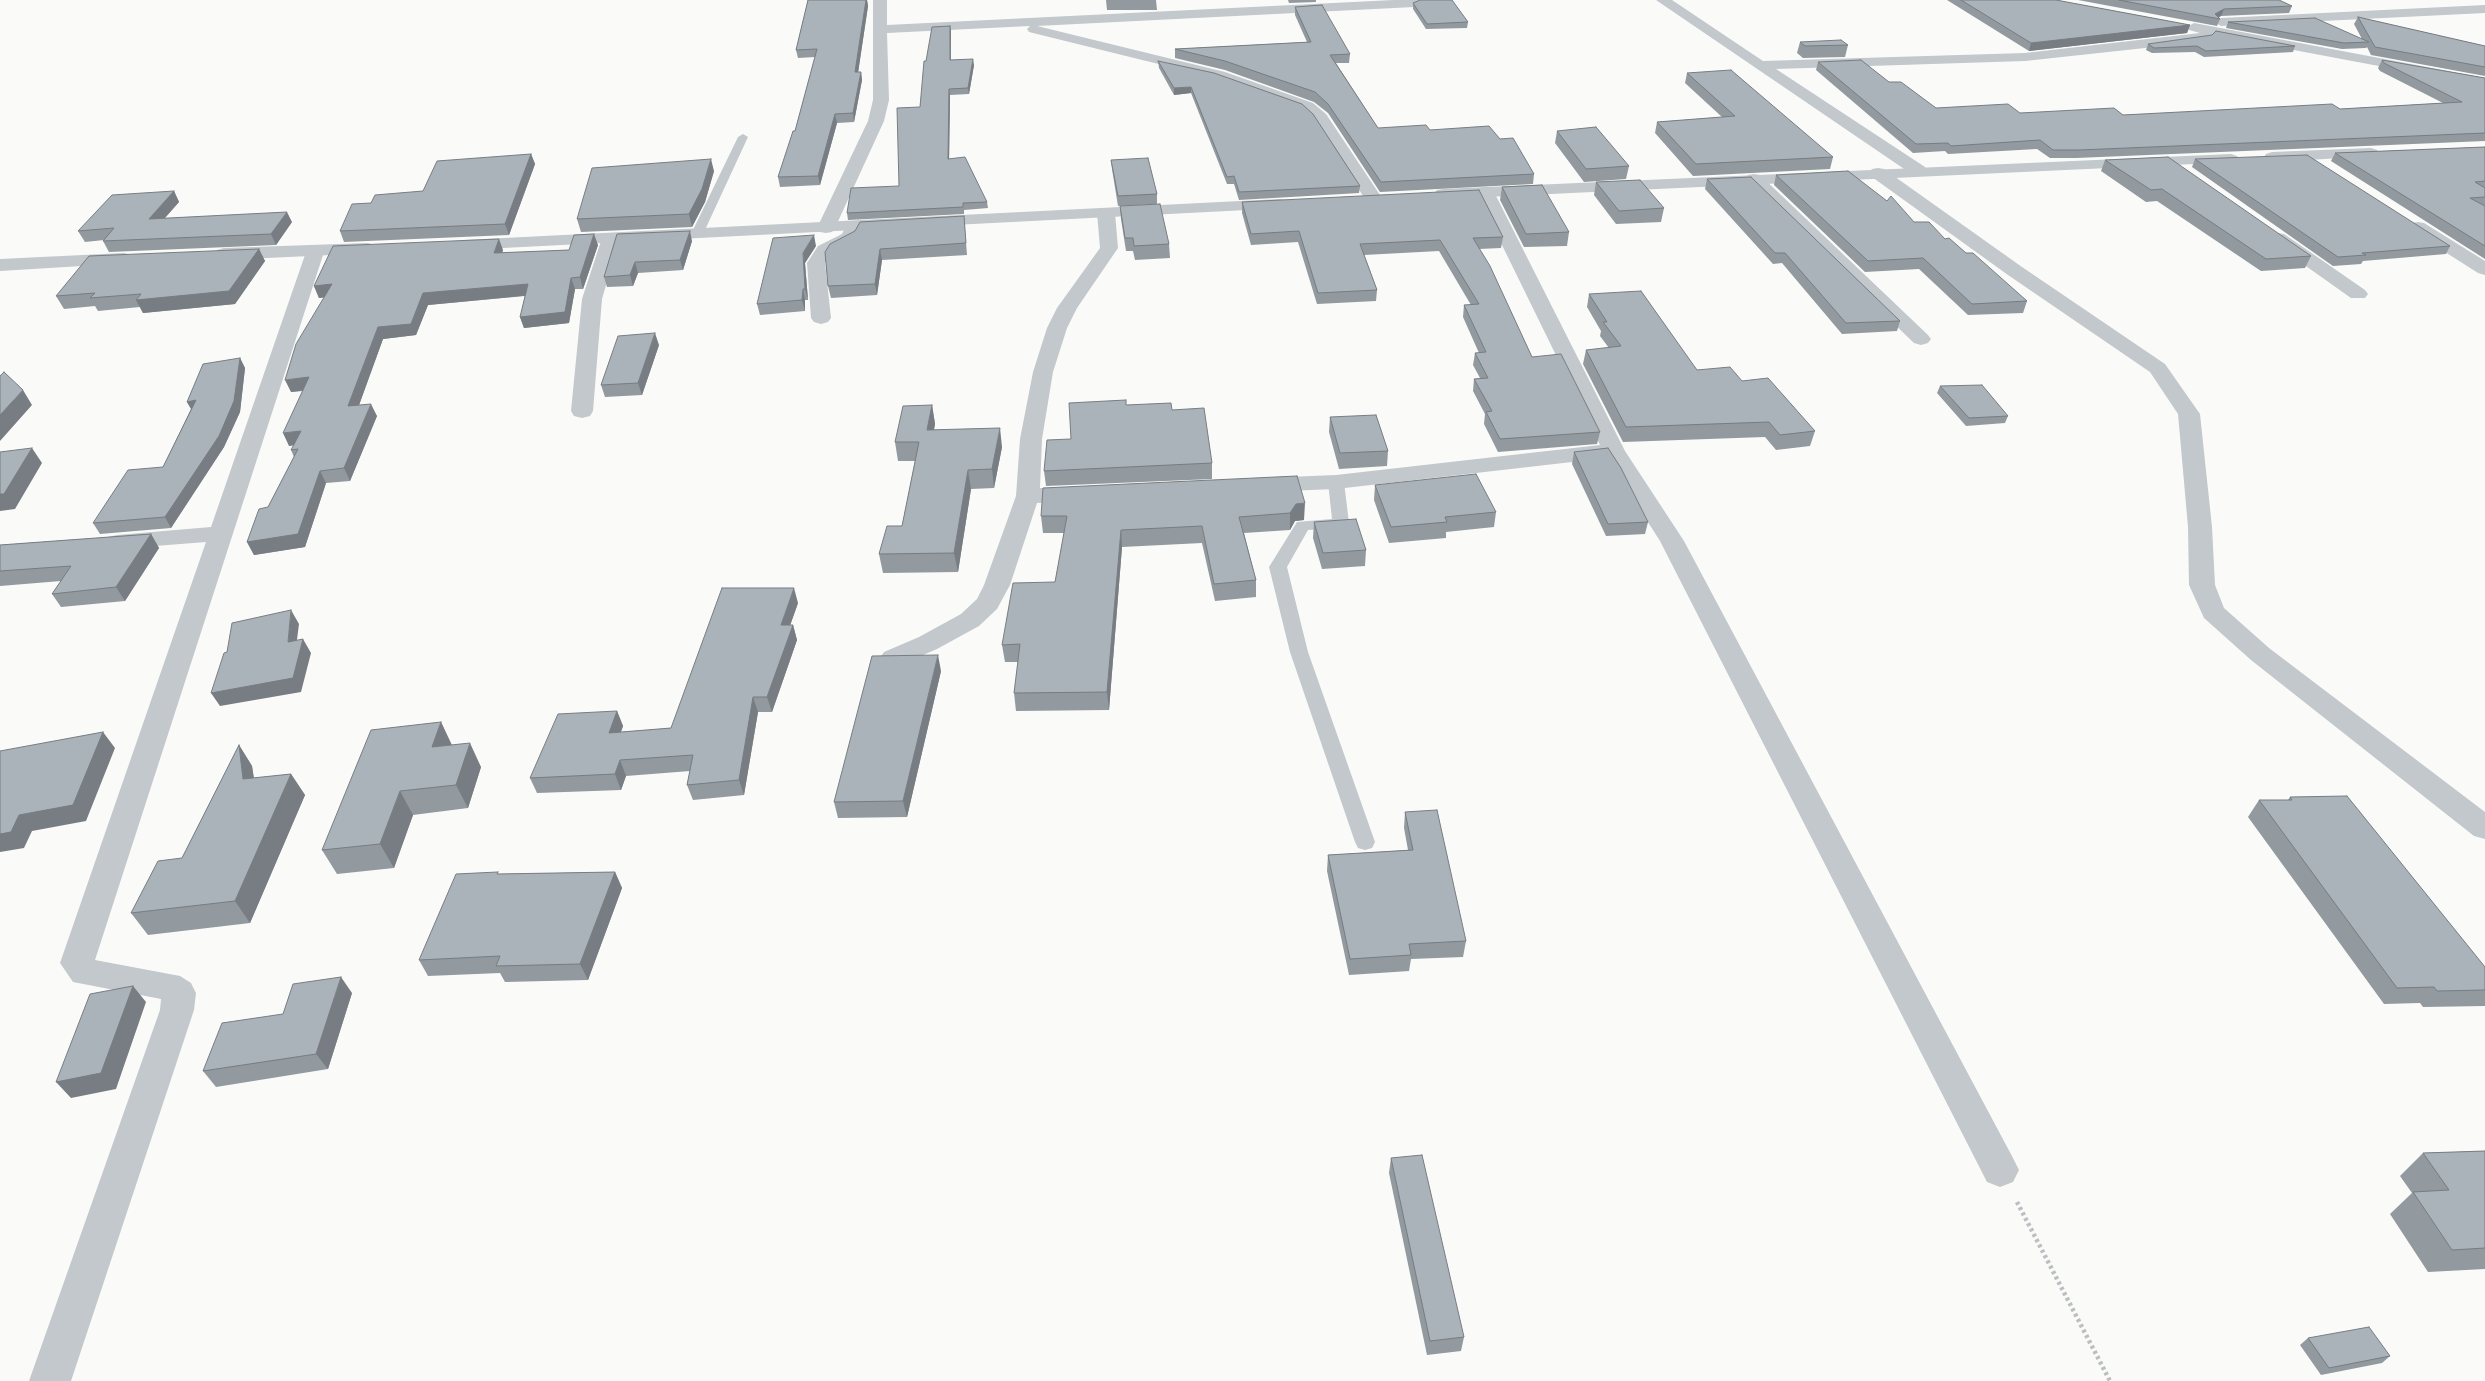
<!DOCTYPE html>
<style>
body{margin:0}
canvas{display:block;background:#fafaf8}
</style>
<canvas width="2485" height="1381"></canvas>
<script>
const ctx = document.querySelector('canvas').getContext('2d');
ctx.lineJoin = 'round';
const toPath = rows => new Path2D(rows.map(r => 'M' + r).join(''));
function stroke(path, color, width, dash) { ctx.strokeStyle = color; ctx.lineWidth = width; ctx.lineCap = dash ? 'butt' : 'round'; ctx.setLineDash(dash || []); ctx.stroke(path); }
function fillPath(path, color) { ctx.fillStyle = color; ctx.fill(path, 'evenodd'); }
const path = toPath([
 [2017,1202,2110,1381]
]);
const service = toPath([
 [743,134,748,137,704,232,698,236,694,235,692,232,738,137,743,134],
 [1336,477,1344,482,1349,523,1347,526,1341,528,1308,530,1287,567,1308,652,1375,842,1372,848,1365,850,1358,848,1355,842,1290,652,1269,567,1297,522,1332,519,1328,482,1336,477]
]);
const minor = toPath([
 [873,0,887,0,887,25,1394,0,1418,0,1421,3,1414,7,1037,26,1225,72,1313,103,1326,114,1382,198,1379,202,1367,202,1314,120,1303,109,1215,78,1029,32,1027,29,1030,26,887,33,889,100,884,121,835,228,832,232,826,233,820,232,817,228,868,121,873,100,873,0],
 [1656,0,1672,0,1763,61,2025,53,2200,33,2189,30,2187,27,2194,23,2485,78,2485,86,2214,35,2209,39,2182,44,2025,61,1776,69,1925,167,1927,171,1925,175,1919,176,1913,175,1656,0],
 [2485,5,2485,13,2221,26,2214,22,2221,18,2485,5],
 [1878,168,1884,169,2022,267,2165,364,2200,414,2212,527,2215,585,2224,608,2269,648,2485,812,2485,839,2474,836,2251,660,2204,618,2189,585,2188,527,2178,414,2150,372,2008,275,1872,177,1870,173,1872,169,1878,168],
 [1754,174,1760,175,1928,335,1931,339,1928,343,1921,345,1914,343,1748,183,1746,179,1748,175,1754,174],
 [1485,187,1491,188,1494,192,1625,451,1684,541,2013,1158,2019,1170,2013,1182,2000,1187,1987,1182,1660,541,1607,458,1336,489,1262,492,1254,490,1250,485,1254,480,1262,478,1336,475,1600,445,1476,192,1479,188,1485,187],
 [1106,208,1112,209,1115,213,1118,248,1077,308,1067,328,1053,372,1042,439,1040,488,1079,487,1087,489,1091,494,1087,499,1079,501,1037,503,1010,585,997,609,979,626,937,649,902,664,893,667,884,664,880,658,884,652,919,637,961,614,977,599,984,585,1016,496,1020,439,1033,372,1047,328,1057,308,1100,248,1097,213,1100,209,1106,208],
 [854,221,860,222,863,226,859,237,856,241,831,254,825,263,831,318,828,322,821,324,814,322,811,318,807,263,818,246,842,234,848,222,854,221],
 [2418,222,2424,223,2485,261,2485,275,2478,273,2412,231,2409,227,2412,223,2418,222],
 [611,233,617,234,620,238,602,299,593,411,590,416,582,418,574,416,571,411,582,299,602,238,605,234,611,233],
 [2278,233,2284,234,2365,290,2368,294,2365,298,2351,298,2272,242,2269,238,2272,234,2278,233],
 [315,246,322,248,324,252,95,960,180,976,191,983,196,993,194,1010,71,1381,29,1381,160,1010,161,999,73,982,60,963,206,542,117,549,108,547,105,542,108,537,117,535,211,527,306,252,308,248,315,246]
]);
const tertiary = toPath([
 [2371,148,2377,150,2379,153,2377,156,2272,162,2266,160,2264,157,2266,154,2272,152,2371,148],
 [2231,154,2237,156,2239,159,2237,162,1443,199,1437,198,1434,194,1437,190,1443,189,2231,154],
 [1280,199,1286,200,1289,204,1286,208,464,250,458,249,455,245,458,241,464,240,1280,199],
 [368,243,374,245,377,249,374,253,224,260,217,258,215,254,217,250,224,248,368,243],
 [124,253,131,255,133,259,131,263,0,271,0,259,124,253]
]);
const wall = toPath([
 [808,0,867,0,868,6,858,72,861,72,862,80,854,122,837,123,820,185,780,187,778,177,795,131,815,57,798,58,796,50],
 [1106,0,1156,0,1157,10,1107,10],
 [1288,0,1316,0,1316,2,1289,3],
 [1947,0,2056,0,2190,25,2187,33,2029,51],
 [2078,0,2279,0,2292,6,2289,13,2221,16,2219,17,2220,19,2217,26],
 [1413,3,1468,22,1467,28,1426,29,1413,9],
 [1295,7,1350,54,1349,63,1336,63,1378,128,1430,130,1500,139,1534,174,1533,184,1380,192,1328,113,1314,102,1225,70,1175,58,1175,49,1307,42,1295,15],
 [2358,17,2485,46,2485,76,2371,55,2367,47,2366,48,2342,49,2226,28,2228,22,2362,39,2354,24],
 [950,26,951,32,951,60,974,65,969,94,950,95,949,159,987,202,988,208,964,210,964,214,848,220,847,213,899,186,920,107,926,61],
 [1800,42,1848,45,1845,57,1803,58,1797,53],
 [2148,44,2295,46,2293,52,2204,57,2195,52,2152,53,2146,50],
 [2382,60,2485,78,2485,141,2076,158,2050,158,2037,149,1948,154,1945,151,1913,153,1816,70,1818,62,1889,82,1936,108,2020,113,2123,115,2340,109,2443,103,2380,71,2378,68],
 [1158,61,1360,186,1359,193,1239,200,1234,184,1227,184,1191,93,1174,95,1159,68],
 [1687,73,1833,157,1830,169,1693,176,1655,133,1657,122,1722,117,1685,83],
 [1557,131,1629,166,1626,179,1584,182,1555,143],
 [2485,147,2485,206,2484,206,2485,206,2485,259,2331,161,2335,153],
 [531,154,535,164,509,235,344,242,340,231,371,203,423,191],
 [2195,159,2450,246,2446,254,2363,261,2361,264,2333,266,2192,167],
 [1111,160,1157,194,1157,204,1118,206,1112,169],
 [2105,160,2311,256,2305,268,2261,271,2157,201,2146,202,2101,171],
 [714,171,705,202,692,227,581,232,577,219],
 [1776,175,1945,239,1966,253,2027,301,2023,313,1968,315,1919,269,1865,272,1774,185],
 [1707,179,1900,321,1897,331,1842,334,1782,263,1773,264,1705,189],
 [1596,182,1664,208,1661,222,1616,224,1594,195],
 [1502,187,1569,232,1567,246,1524,247,1500,200],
 [174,191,179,202,165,218,292,222,276,245,109,252,103,241,104,240,85,242,78,231],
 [1242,202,1503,237,1501,248,1479,249,1532,357,1600,432,1597,444,1498,452,1484,424,1485,414,1473,391,1474,379,1480,378,1473,365,1475,353,1479,353,1463,317,1464,305,1471,305,1439,251,1364,255,1377,290,1376,301,1317,304,1298,242,1251,245,1242,213],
 [1120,206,1169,244,1170,258,1135,260,1133,251,1126,251,1121,219],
 [964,216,967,255,882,260,877,295,831,298,828,286,825,252],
 [617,234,692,241,683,270,638,273,633,286,607,287,604,277],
 [598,245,583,289,575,289,569,323,524,328,520,317,525,296,428,305,416,335,383,339,359,405,377,416,350,481,326,483,305,547,254,555,247,542,268,507,294,457,291,450,294,445,289,446,303,391,291,392,324,297,319,298,314,286,503,250,502,253,569,250],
 [816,246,805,263,808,300,805,300,805,311,760,315,757,304],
 [259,249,265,261,235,304,143,313,140,307,98,311,95,306,64,309,56,296],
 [1589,294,1697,370,1742,381,1815,431,1810,446,1776,450,1765,437,1623,442,1583,364,1586,350,1609,348,1600,336,1601,331,1587,307],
 [659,345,642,395,605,397,601,385],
 [240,358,245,368,240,412,224,447,171,528,100,534,93,523,163,467,191,409,187,402],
 [1940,386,2008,416,2005,423,1966,426,1937,393],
 [932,405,935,424,934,430,1002,447,994,488,971,489,958,572,883,573,879,554,902,526,915,461,898,461,895,442],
 [1126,405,1172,410,1212,463,1212,479,1046,486,1044,471,1071,439],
 [1330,417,1388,451,1387,466,1339,469,1329,432],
 [1574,452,1648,522,1645,534,1606,536,1572,464],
 [1297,476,1304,520,1295,521,1290,530,1244,533,1256,580,1256,597,1215,601,1202,543,1122,547,1109,710,1016,711,1014,693,1018,662,1005,662,1002,645,1055,582,1064,533,1043,533,1041,516],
 [1375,485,1496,512,1494,527,1446,532,1446,538,1389,543,1374,500],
 [1314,522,1366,550,1365,566,1322,569,1313,538],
 [151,534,159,548,125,601,61,607,52,594,61,581,0,586,0,545],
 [798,603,790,625,793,625,797,640,772,712,758,712,744,795,693,800,687,785,690,771,626,776,621,790,537,793,530,778,617,711,623,726,621,732,671,728],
 [941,671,907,817,838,818,834,802],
 [441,722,452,745,481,767,468,808,413,815,394,868,337,874,322,850],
 [239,745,252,766,254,778,291,774,305,795,250,923,148,935,131,913,182,858],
 [2290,797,2485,967,2485,1006,2423,1007,2420,1003,2384,1004,2248,817,2259,800,2288,800],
 [1405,812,1466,941,1463,957,1411,959,1409,971,1349,975,1327,871,1328,855,1408,850,1404,828],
 [615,872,622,888,588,980,505,982,500,973,428,976,419,960,499,874],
 [352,993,328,1069,216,1087,203,1071,283,1014],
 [2485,1151,2485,1269,2428,1272,2390,1214,2412,1193,2400,1176,2423,1153],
 [1391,1158,1464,1337,1461,1351,1427,1355,1389,1173],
 [2308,1338,2390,1356,2382,1363,2321,1375,2300,1345]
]);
const shadedWall = toPath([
 [866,0,867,0,868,6,857,80,855,72],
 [2224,9,2221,16,2217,18,2215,14],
 [2190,25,2187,33,2029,51,2031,43],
 [950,26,951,32,950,66],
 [973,59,974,65,969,94,968,88],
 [861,72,862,80,854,122,853,113],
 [1191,87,1191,93,1174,95,1174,88],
 [949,89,950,95,949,165,948,159],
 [835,114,837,123,820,185,818,176],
 [531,154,535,164,509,235,505,224],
 [711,159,714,171,705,202,692,227,689,214],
 [174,191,179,202,154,230,149,219],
 [287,212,292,222,276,245,271,234],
 [690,231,692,241,683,270,680,260],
 [594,234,598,245,583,289,580,277],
 [814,235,816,246,805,263,808,300,805,289,803,253],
 [499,239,503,250,498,265,494,253],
 [259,249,265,261,235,304,143,313,136,300],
 [880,249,882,260,877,295,875,284],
 [635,262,638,273,633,286,630,275],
 [571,278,575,289,569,323,524,328,520,317],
 [332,284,337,296,319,298,314,286],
 [528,284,532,295,428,305,416,335,383,339,354,419,348,406,378,327,423,293],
 [803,289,805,300,805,311,802,300],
 [655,333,659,345,642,395,638,383],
 [240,358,245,368,240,412,224,447,171,528,165,517],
 [309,377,315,389,291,392,285,380],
 [23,390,32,405,0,441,0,415],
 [196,400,193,412,187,402],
 [371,404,377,416,350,481,344,468],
 [932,405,935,424,930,449,927,430],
 [1000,428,1002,447,994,488,992,469],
 [301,431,307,443,289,446,283,433],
 [32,448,42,463,15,509,0,511,0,494],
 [968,470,971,489,958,572,954,553],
 [320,471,326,483,305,547,254,555,247,542],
 [1305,503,1304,520,1295,521,1290,530,1290,513,1296,504],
 [1121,530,1122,547,1109,710,1107,692],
 [151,534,159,548,125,601,116,587],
 [794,588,798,603,785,640,781,625],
 [291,610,299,624,295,655,288,642],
 [793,625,797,640,772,712,767,697],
 [303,639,311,653,301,692,220,706,211,693],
 [938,655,941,671,907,817,903,801],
 [753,697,758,712,744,795,739,780],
 [617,711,623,726,615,748,609,733],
 [441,722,452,746,432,747],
 [103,732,115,748,86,821,32,831,24,848,0,852,0,834],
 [470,743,481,767,468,808,456,785],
 [239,745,252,766,257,801,243,779],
 [620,760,626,776,621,790,615,774],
 [291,774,305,795,250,923,235,901],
 [400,791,413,815,394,868,380,844],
 [615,872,622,888,588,980,580,964],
 [341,977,352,993,328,1069,316,1054],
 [133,986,146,1002,116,1089,71,1098,56,1082]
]);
const building = toPath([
 [808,0,866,0,855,72,861,72,853,113,835,114,818,176,778,177,793,131,795,131,817,49,796,50,808,0],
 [1420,0,1452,0,1468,22,1427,24,1413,3,1420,0],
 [1961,0,2056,0,2190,25,2031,43,1961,0],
 [2119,0,2279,0,2292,6,2224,9,2215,14,2220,19,2119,0],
 [1322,5,1350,54,1330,55,1378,128,1426,125,1430,130,1489,126,1500,139,1513,138,1534,174,1381,182,1328,104,1315,92,1225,61,1175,49,1311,42,1295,7,1322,5],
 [2358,17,2485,46,2485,67,2375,47,2358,17],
 [2315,18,2369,42,2344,43,2228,22,2315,18],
 [950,26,950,60,973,59,968,88,949,89,948,159,965,157,987,202,963,203,963,207,847,213,851,188,899,186,897,108,920,107,924,61,926,61,932,27,950,26],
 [2216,31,2295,46,2206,51,2197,46,2154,48,2148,44,2212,35,2216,31],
 [1841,40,1848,45,1805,46,1800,42,1841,40],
 [1861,60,1889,82,1901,82,1936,108,2008,104,2020,113,2114,108,2123,115,2332,104,2340,109,2462,102,2384,63,2382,60,2485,78,2485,133,2079,150,2053,150,2040,140,1951,146,1948,143,1916,144,1818,62,1861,60],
 [1158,61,1214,73,1302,104,1313,114,1360,186,1239,192,1234,176,1227,177,1191,87,1174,88,1158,61],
 [1731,70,1833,157,1696,164,1657,122,1735,116,1687,73,1731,70],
 [1596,127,1629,166,1586,169,1557,131,1596,127],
 [2485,147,2485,181,2475,182,2485,188,2485,197,2470,198,2485,206,2485,246,2335,153,2485,147],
 [531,154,505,224,340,231,352,204,371,203,375,195,423,191,437,161,531,154],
 [2307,155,2450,246,2362,253,2366,255,2338,257,2195,159,2307,155],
 [2168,157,2311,256,2266,259,2162,189,2151,190,2105,160,2168,157],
 [1148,158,1157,194,1118,196,1111,160,1148,158],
 [711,159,702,189,689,214,577,219,592,168,711,159],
 [1848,171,1887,201,1891,196,1914,222,1929,222,1945,239,1949,238,1966,253,1973,253,2027,301,1972,304,1923,258,1868,261,1776,175,1848,171],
 [1751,177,1900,321,1846,323,1785,253,1775,253,1707,179,1751,177],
 [1640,180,1664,208,1619,211,1596,182,1640,180],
 [1542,185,1569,232,1526,234,1502,187,1542,185],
 [1479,190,1503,237,1473,238,1490,266,1532,357,1561,354,1600,432,1500,439,1486,412,1492,411,1474,379,1488,378,1475,353,1486,352,1464,305,1479,304,1440,240,1360,244,1377,290,1318,293,1299,231,1251,234,1242,202,1479,190],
 [174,191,149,219,287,212,271,234,103,241,114,228,78,231,112,195,174,191],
 [1160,204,1169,244,1134,246,1133,238,1125,238,1120,206,1160,204],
 [964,216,966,243,880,249,875,284,828,286,825,252,830,244,855,231,860,222,964,216],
 [690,231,680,260,635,262,630,275,604,277,617,234,690,231],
 [594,234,580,277,571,278,565,312,520,317,528,284,423,293,411,324,378,327,348,406,371,404,344,468,320,471,298,534,247,542,259,509,268,507,298,449,291,450,301,431,283,433,309,377,285,380,296,344,332,284,314,286,333,246,499,239,494,253,569,250,574,235,594,234],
 [814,235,803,253,805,289,803,289,802,300,757,304,773,238,814,235],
 [259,249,229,291,136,300,141,294,90,298,95,293,56,296,89,256,259,249],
 [1641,291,1697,370,1730,367,1742,381,1768,378,1815,431,1780,435,1769,422,1626,427,1586,350,1621,346,1603,322,1607,322,1589,294,1641,291],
 [655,333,638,383,601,385,618,336,655,333],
 [240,358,234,401,219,436,165,517,93,523,128,470,163,467,196,400,187,402,203,364,240,358],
 [4,372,23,390,0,415,0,376,4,372],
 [1982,385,2008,416,1969,418,1940,386,1982,385],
 [1126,400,1126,405,1171,403,1172,410,1204,408,1212,463,1044,471,1047,440,1071,439,1069,403,1126,400],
 [932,405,927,430,1000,428,992,469,968,470,954,553,879,554,887,526,902,526,919,442,895,442,903,406,932,405],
 [1376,415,1388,451,1340,453,1330,417,1376,415],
 [32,448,4,494,0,494,0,452,32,448],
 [1608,448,1621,468,1648,522,1608,524,1574,452,1608,448],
 [1476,474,1496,512,1445,517,1447,522,1391,527,1375,485,1476,474],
 [1297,476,1305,503,1296,504,1290,513,1239,517,1256,580,1214,584,1202,526,1121,530,1107,692,1014,693,1020,644,1002,645,1013,583,1055,582,1067,516,1041,516,1043,488,1297,476],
 [1356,519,1366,550,1323,553,1314,522,1356,519],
 [151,534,116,587,52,594,71,566,0,571,0,545,151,534],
 [722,588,794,588,781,625,793,625,767,697,753,697,739,780,687,785,693,755,620,760,615,774,530,778,558,714,617,711,609,733,671,728,722,588],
 [291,610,288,642,303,639,293,678,211,693,224,653,227,652,232,623,291,610],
 [938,655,903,801,834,802,872,656,938,655],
 [441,722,432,747,470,743,456,785,400,791,380,844,322,850,371,730,441,722],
 [103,732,73,805,19,815,11,832,0,834,0,751,103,732],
 [239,745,243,779,291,774,235,901,131,913,158,861,182,858,239,745],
 [2347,796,2485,967,2485,990,2437,991,2434,987,2397,988,2259,800,2292,800,2290,797,2347,796],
 [1437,810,1466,941,1409,944,1411,955,1350,959,1328,855,1413,850,1405,812,1437,810],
 [498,872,497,874,615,872,580,964,496,966,500,956,419,960,456,874,498,872],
 [341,977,316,1054,203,1071,222,1023,283,1014,293,984,341,977],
 [133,986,101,1073,56,1082,90,994,133,986],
 [2485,1151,2485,1248,2452,1250,2413,1192,2449,1190,2423,1153,2485,1151],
 [1422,1155,1464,1337,1430,1341,1391,1158,1422,1155],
 [2369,1327,2390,1356,2329,1368,2308,1338,2369,1327]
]);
stroke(path, '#bbbfc2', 4.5, [3, 3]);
fillPath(service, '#c3c8cc');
fillPath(minor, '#c3c8cc');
fillPath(tertiary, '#c3c8cc');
fillPath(wall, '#929a9f');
fillPath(shadedWall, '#777d82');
fillPath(building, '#aab3b9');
stroke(building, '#777d82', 1);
</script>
